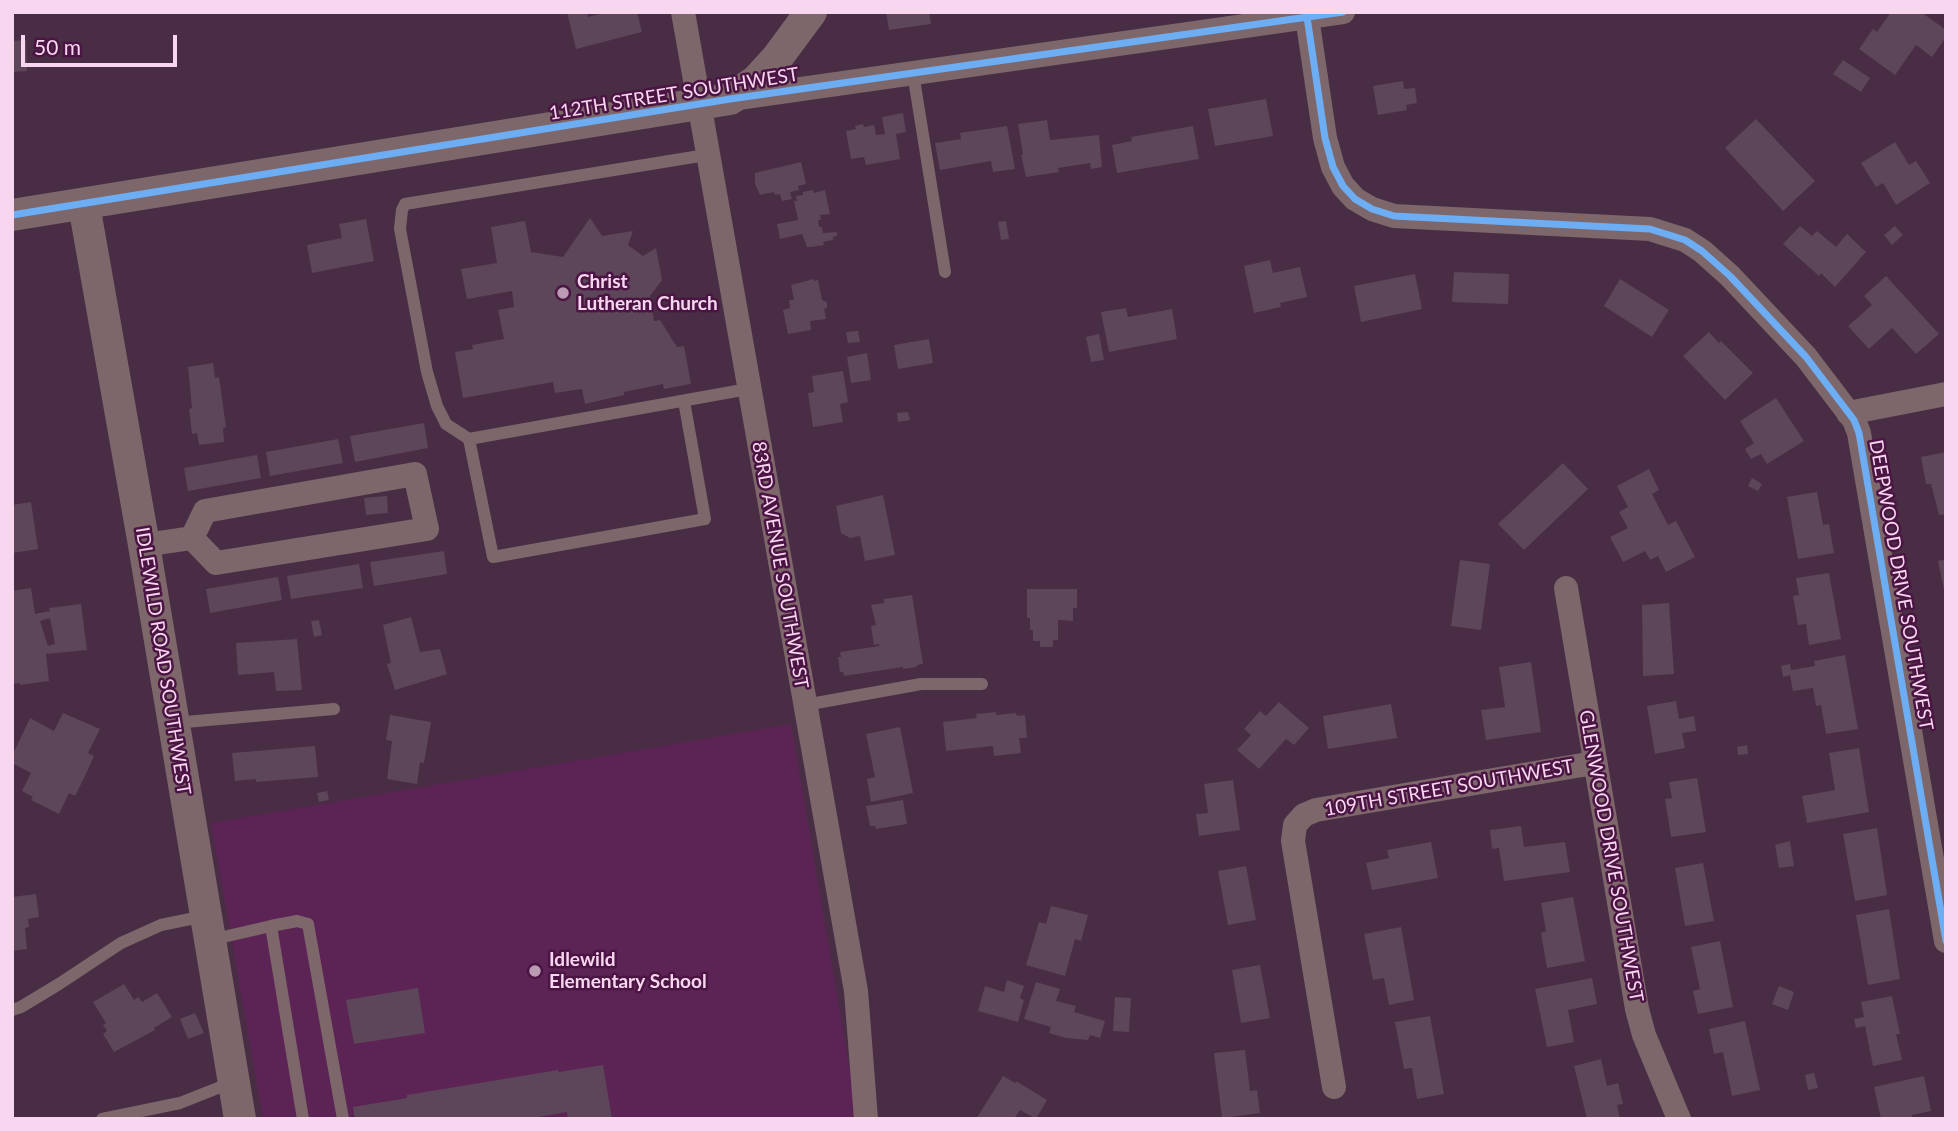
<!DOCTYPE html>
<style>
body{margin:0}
#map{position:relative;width:1958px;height:1131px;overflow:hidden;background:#492d45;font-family:Lato,sans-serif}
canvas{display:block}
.frame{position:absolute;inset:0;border:14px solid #f8d6f0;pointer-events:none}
.scale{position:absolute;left:21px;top:35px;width:156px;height:32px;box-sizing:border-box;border:4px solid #f8d6f0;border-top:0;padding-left:9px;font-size:21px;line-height:24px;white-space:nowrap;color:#f8d6f0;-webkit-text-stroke:5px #4b1543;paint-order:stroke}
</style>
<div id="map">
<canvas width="1958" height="1131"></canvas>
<div class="frame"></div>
<div class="scale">50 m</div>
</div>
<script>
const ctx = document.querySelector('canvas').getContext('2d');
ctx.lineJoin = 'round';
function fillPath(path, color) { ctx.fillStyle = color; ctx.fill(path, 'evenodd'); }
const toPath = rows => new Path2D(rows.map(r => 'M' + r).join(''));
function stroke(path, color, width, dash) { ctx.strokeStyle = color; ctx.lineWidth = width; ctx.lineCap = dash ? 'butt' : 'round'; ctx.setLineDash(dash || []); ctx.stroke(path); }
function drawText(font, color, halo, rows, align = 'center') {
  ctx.font = font + ' Lato,sans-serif'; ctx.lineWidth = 5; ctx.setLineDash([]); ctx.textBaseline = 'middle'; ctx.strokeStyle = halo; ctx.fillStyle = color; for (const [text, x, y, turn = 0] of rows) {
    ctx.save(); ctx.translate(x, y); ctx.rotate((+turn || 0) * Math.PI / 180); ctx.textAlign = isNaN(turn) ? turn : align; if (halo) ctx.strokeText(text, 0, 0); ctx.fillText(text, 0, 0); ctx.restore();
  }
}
const built = toPath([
 [791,724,858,1119,263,1119,211,823]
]);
const building = toPath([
 [567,12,587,12,588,17,607,12,637,12,642,32,576,49],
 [886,12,929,12,931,24,889,30],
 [1891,12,1921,12,1946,30,1946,37,1932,57,1916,45,1895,75,1859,49,1873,29,1877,32],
 [26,40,27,71,12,72,12,41],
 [1843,60,1870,78,1861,92,1833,74],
 [1403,81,1404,89,1415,88,1417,103,1406,105,1407,110,1378,115,1373,86],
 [1266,99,1273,136,1215,146,1208,109],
 [903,113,906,132,896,134,900,159,866,165,864,157,851,159,846,131,856,129,855,126,863,124,864,127,874,125,876,135,885,134,882,117],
 [1756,119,1815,181,1783,211,1725,148],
 [1047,120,1050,140,1099,135,1102,167,1091,169,1090,163,1058,168,1059,172,1026,177,1021,155,1023,155,1018,124],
 [1007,126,1015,169,993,172,991,161,940,170,935,143,961,139,960,133],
 [1193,126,1199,159,1117,173,1112,145,1132,141,1131,137],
 [1895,142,1909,165,1916,161,1930,183,1896,205,1883,183,1876,187,1861,163],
 [801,162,806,184,798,186,799,190,790,192,792,199,782,201,780,194,775,195,774,192,760,195,755,184,755,173],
 [813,190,814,193,825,190,830,214,820,215,821,220,818,220,819,227,822,227,823,233,837,232,837,236,833,237,833,240,823,242,824,245,811,247,807,247,802,234,780,239,777,224,798,220,794,201,797,201,796,196,803,195,803,192],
 [590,218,602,236,633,231,628,245,643,256,656,248,662,280,650,296,654,321,660,320,677,347,684,346,691,384,664,389,663,384,624,392,624,395,585,404,582,389,555,393,553,382,463,398,455,352,473,349,472,345,504,339,498,310,514,307,512,291,467,299,461,269,497,263,491,227,525,221,531,252,563,257],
 [366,219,374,261,312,273,307,245,342,238,339,224],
 [1006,221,1009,239,1001,240,998,222],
 [1800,226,1812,236,1817,231,1836,247,1847,234,1866,252,1835,287,1821,273,1819,276,1783,244],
 [1895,226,1903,235,1892,245,1884,235],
 [1270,260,1273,273,1300,267,1307,297,1280,303,1281,307,1254,313,1244,266],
 [1454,272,1509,274,1508,304,1452,302],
 [1415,274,1422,309,1361,322,1354,286],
 [1886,276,1939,334,1916,354,1892,328,1869,349,1848,326,1872,305,1864,296],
 [814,279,814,281,818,280,822,300,827,302,827,308,824,309,826,319,810,321,811,330,788,334,783,310,790,308,789,300,794,300,791,285],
 [1620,279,1669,310,1652,337,1604,306],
 [1126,308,1128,317,1172,309,1177,339,1109,352,1101,312],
 [858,331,860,342,848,343,846,332],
 [1709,332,1719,343,1721,341,1753,373,1725,400,1683,356],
 [1099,334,1104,360,1091,362,1086,337],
 [929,339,933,363,898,369,894,345],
 [867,353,871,380,851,383,847,357],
 [213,363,215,378,219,377,226,427,223,428,224,442,199,445,197,433,192,434,189,409,192,408,188,367],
 [843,371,848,402,840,404,843,422,813,427,808,393,814,392,812,376],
 [1776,398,1804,441,1767,464,1761,454,1751,459,1745,449,1754,443,1740,421],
 [908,412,910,420,898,422,897,413],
 [424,423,428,448,355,462,350,436],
 [338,439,343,463,270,476,266,452],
 [1946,452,1946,514,1939,515,1931,484,1926,484,1921,457],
 [257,455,261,478,188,491,184,468],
 [1563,463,1588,489,1524,550,1498,524],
 [1649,469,1659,490,1652,494,1668,525,1676,521,1695,557,1666,572,1658,556,1650,560,1645,551,1623,562,1610,537,1628,528,1619,512,1628,507,1617,486],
 [1752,478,1762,484,1758,491,1748,486],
 [1817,492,1823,525,1829,524,1834,553,1798,559,1787,497],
 [883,495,895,555,865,561,860,536,850,538,841,533,836,506],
 [387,496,388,513,366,515,364,498],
 [31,502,38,549,12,553,12,505],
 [444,551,447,574,374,586,370,562],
 [1946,559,1946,595,1945,595,1938,561],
 [1460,560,1490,564,1481,630,1451,626],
 [359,564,363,588,291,599,287,576],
 [1829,573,1841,639,1809,645,1806,624,1798,625,1793,596,1799,595,1796,578],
 [278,577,282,600,210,613,206,589],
 [31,588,35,614,50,611,49,608,81,604,87,650,46,654,49,681,20,685,20,683,12,684,12,591],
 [50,618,55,644,48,646,40,621],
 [1027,589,1077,589,1077,608,1073,608,1073,621,1058,620,1058,640,1053,640,1053,647,1040,647,1040,641,1033,641,1033,630,1030,630,1030,618,1027,618],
 [912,595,923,664,917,665,917,667,903,669,903,667,844,676,843,672,840,672,838,657,841,657,840,652,879,646,879,644,874,645,871,626,876,625,871,605,884,603,884,599],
 [1669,603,1674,674,1643,676,1642,605],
 [411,617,420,652,440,649,447,674,395,690,387,664,391,663,383,625],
 [319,620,322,635,314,637,311,621],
 [297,639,302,690,276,691,274,672,238,675,236,643],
 [1845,655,1858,729,1826,734,1821,705,1816,706,1813,688,1793,691,1790,675,1783,677,1781,666,1790,664,1791,670,1815,666,1814,661],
 [1531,662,1541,732,1486,740,1481,710,1505,707,1499,667],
 [1676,701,1679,719,1694,716,1696,731,1682,733,1685,748,1655,754,1647,706],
 [1279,702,1309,728,1294,745,1286,739,1259,769,1237,750,1251,735,1244,729,1260,711,1266,716],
 [1391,704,1397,738,1328,749,1323,716],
 [996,712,996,715,1016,713,1017,716,1025,715,1027,738,1019,738,1021,753,994,756,993,746,946,751,943,722,977,718,976,714],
 [63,713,100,729,88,753,94,756,86,774,75,796,69,793,59,814,31,800,33,797,22,791,31,773,12,763,12,756,30,718,54,731],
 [390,715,431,722,424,763,420,762,417,784,387,779,392,741,386,740],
 [900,727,913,793,871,802,867,779,875,777,866,734],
 [1747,745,1748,754,1738,755,1737,747],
 [315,746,318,777,256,782,256,779,235,781,232,753],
 [1859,748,1869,812,1807,823,1802,796,1835,790,1829,753],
 [1697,778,1706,832,1671,837,1665,799,1672,798,1669,782],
 [1233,780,1240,830,1199,836,1196,814,1208,813,1204,784],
 [327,791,329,800,319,802,317,793],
 [903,800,907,824,876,829,875,826,870,826,866,806],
 [1521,826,1524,847,1565,842,1570,872,1504,881,1499,848,1492,849,1490,830],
 [1877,828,1887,895,1855,901,1843,834],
 [1790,841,1794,866,1779,868,1775,845],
 [1431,842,1438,878,1372,890,1366,863,1389,858,1387,850],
 [1703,863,1714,921,1685,926,1675,868],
 [1246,866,1256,920,1228,925,1218,871],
 [36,894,39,917,28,919,29,927,25,928,27,949,12,951,12,897],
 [1573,897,1585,961,1547,968,1541,933,1546,931,1541,903],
 [1051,906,1088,915,1081,941,1075,939,1065,976,1026,965,1039,922,1046,924],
 [1889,909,1900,979,1868,985,1856,915],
 [1401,927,1414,1000,1389,1005,1384,978,1373,980,1364,934],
 [1720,941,1733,1007,1698,1014,1693,991,1700,989,1691,947],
 [1260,965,1270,1018,1241,1023,1232,970],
 [1592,978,1597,1004,1568,1010,1574,1042,1547,1047,1535,989],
 [1007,980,1024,986,1020,998,1024,1000,1018,1022,978,1011,985,986,1004,992],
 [1036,982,1060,989,1056,1001,1076,1006,1074,1012,1105,1021,1100,1038,1090,1035,1088,1040,1066,1038,1049,1033,1051,1027,1024,1019],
 [124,984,134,1000,138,997,142,1002,157,993,172,1017,154,1028,155,1030,114,1052,103,1034,107,1031,103,1025,106,1023,93,1002],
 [1779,986,1794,992,1788,1010,1772,1004],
 [418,988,425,1033,354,1044,346,1000],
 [1892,996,1900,1034,1896,1034,1902,1060,1873,1066,1865,1026,1856,1028,1854,1019,1864,1017,1861,1002],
 [1115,997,1131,998,1129,1032,1113,1031],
 [195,1013,204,1033,188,1039,180,1019],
 [1430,1016,1444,1094,1417,1099,1412,1068,1404,1069,1395,1022],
 [1745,1021,1760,1090,1732,1096,1723,1052,1714,1054,1709,1029],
 [1245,1050,1250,1091,1257,1090,1260,1113,1222,1118,1214,1053],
 [1601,1059,1607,1086,1618,1083,1623,1104,1617,1105,1620,1119,1587,1119,1574,1066],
 [603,1065,612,1119,568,1119,567,1112,527,1119,355,1119,353,1107,407,1098,407,1095,558,1070,559,1072],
 [1814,1073,1818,1088,1808,1090,1805,1075],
 [1003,1076,1015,1083,1016,1081,1047,1100,1036,1119,1020,1110,1014,1119,976,1119],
 [1924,1076,1931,1111,1912,1115,1912,1119,1881,1119,1874,1087]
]);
const service = toPath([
 [913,73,945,272],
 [684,401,705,519,493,557,469,439,748,389],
 [469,439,446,424,437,406,427,372,400,229,402,210,405,204,706,155],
 [805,705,921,684,982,684],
 [174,723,334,709],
 [271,926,297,921,308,924,343,1119],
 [210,940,271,926,303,1119],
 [12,1010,21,1007,59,984,121,943,161,925,205,916],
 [102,1119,180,1103,233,1082]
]);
const minor = toPath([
 [683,12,856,991,866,1119],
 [1307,17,1325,138,1333,167,1343,186,1355,199,1372,209,1394,216,1650,229,1685,240,1702,251,1730,276,1806,357,1854,420,1859,433,1946,941],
 [731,99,1343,12],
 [1848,413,1946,394],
 [144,545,192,538,216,563,427,529,415,474,205,511,192,538],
 [1566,588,1637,1009,1644,1035,1679,1119],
 [1334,1087,1293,841,1295,825,1304,815,1316,810,1594,763]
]);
const tertiary = toPath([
 [84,205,144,545,240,1119],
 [12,215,730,99,756,81,777,58,811,12]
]);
const cycleway = toPath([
 [1307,17,1325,138,1333,167,1343,186,1355,199,1372,209,1394,216,1650,229,1685,240,1702,251,1730,276,1806,357,1854,420,1859,433,1946,941],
 [12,215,730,99,1343,12]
]);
const markers = [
 [563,293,7,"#bb9bb4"],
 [535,971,7,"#bb9bb4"]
];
const streetNames = [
 ["112TH STREET SOUTHWEST",674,94,-9],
 ["83RD AVENUE SOUTHWEST",780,565,80],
 ["DEEPWOOD DRIVE SOUTHWEST",1901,585,80],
 ["IDLEWILD ROAD SOUTHWEST",163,661,81],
 ["109TH STREET SOUTHWEST",1449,788,-10],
 ["GLENWOOD DRIVE SOUTHWEST",1611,856,80]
];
const poiNames = [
 ["Christ",577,282],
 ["Lutheran Church",577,304],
 ["Idlewild",549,960],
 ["Elementary School",549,982]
];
fillPath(built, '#5c2454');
fillPath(building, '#5d4659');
stroke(service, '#7d676a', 12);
stroke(minor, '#7d676a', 24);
stroke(tertiary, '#7d676a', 32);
stroke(cycleway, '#6dadf4', 7);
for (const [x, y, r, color] of markers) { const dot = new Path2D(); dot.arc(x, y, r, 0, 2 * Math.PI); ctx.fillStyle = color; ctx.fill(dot); stroke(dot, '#4b1543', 2.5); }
drawText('19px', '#f8d6f0', '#4b1543', streetNames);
drawText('bold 19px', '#f8d6f0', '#4b1543', poiNames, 'left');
</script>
